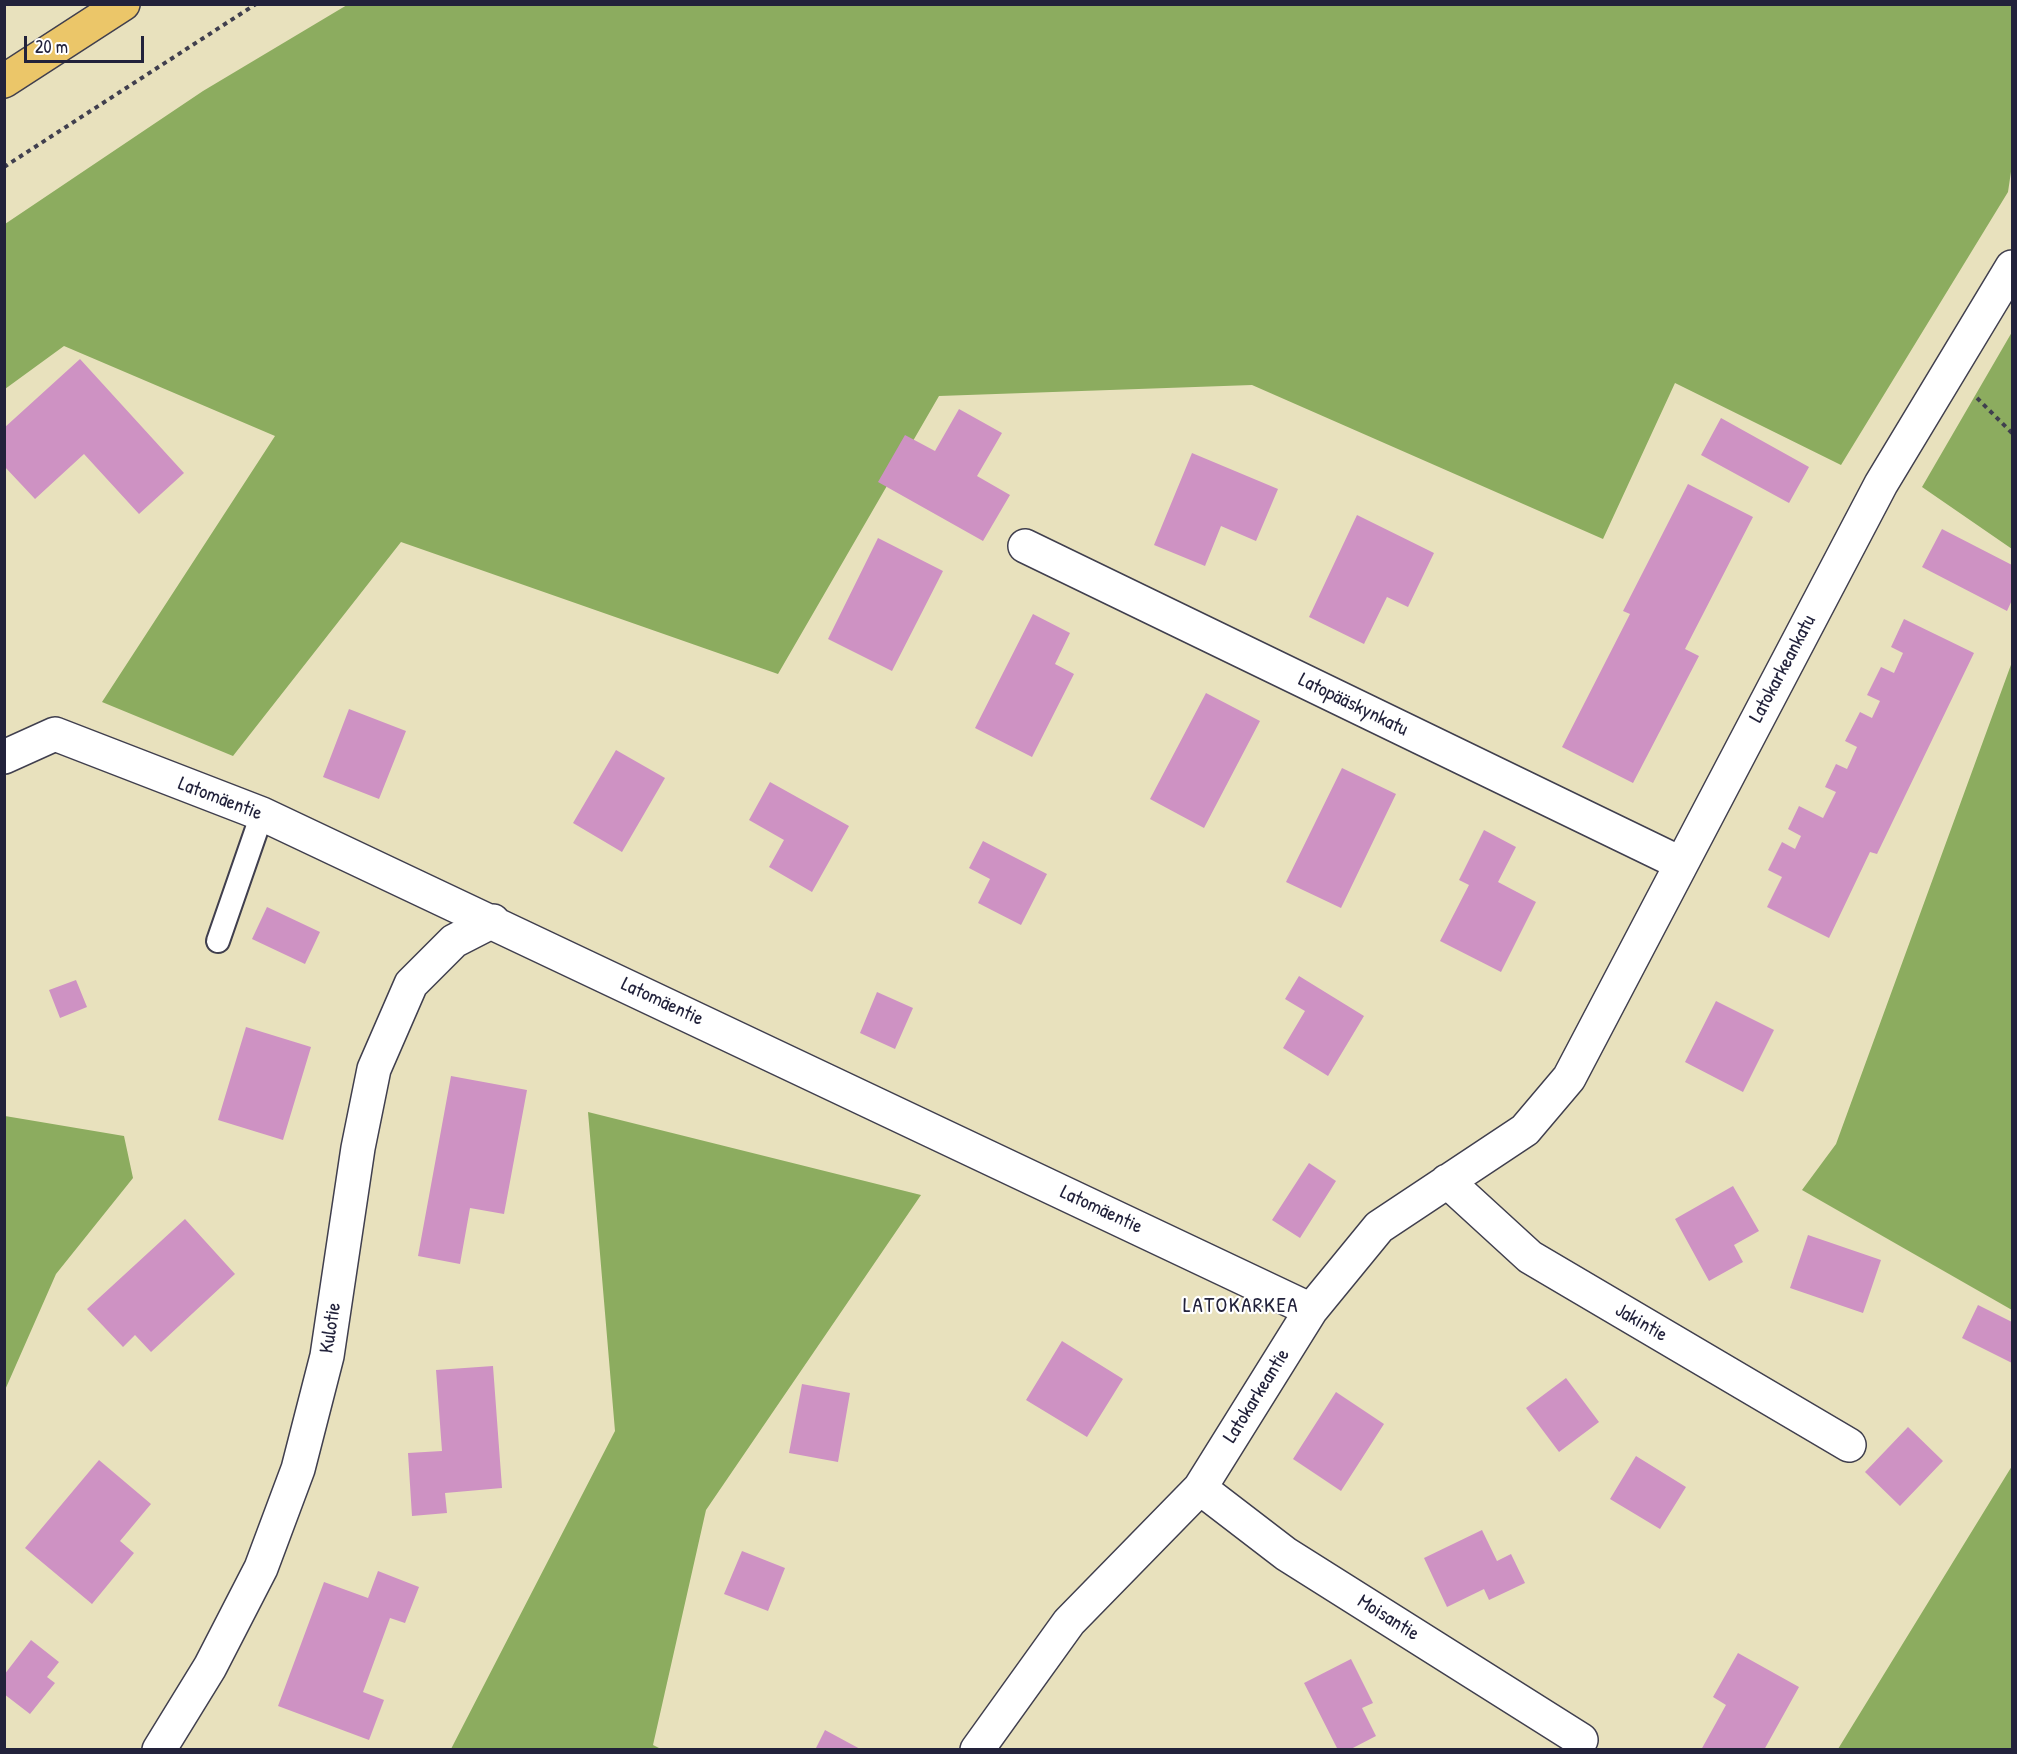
<!DOCTYPE html>
<meta charset="utf-8">
<style>
body{margin:0}
#map{position:relative;width:2017px;height:1754px;overflow:hidden;background:#e8e1bd;font-family:"Patrick Hand",sans-serif}
canvas{display:block}
.frame{position:absolute;inset:0;border:6px solid #22223b;pointer-events:none}
.scale{position:absolute;left:24px;top:36px;width:120px;height:27px;box-sizing:border-box;border:3px solid #22223b;border-top:0;padding-left:8px;font-size:18px;line-height:21px;white-space:nowrap;color:#22223b;-webkit-text-stroke:4px #fff;paint-order:stroke}
</style>
<div id="map">
<canvas width="2017" height="1754"></canvas>
<div class="frame"></div>
<div class="scale">20 m</div>
</div>
<script>
const ctx = document.querySelector('canvas').getContext('2d');
ctx.lineJoin = 'round';
function fillPath(path, color) { ctx.fillStyle = color; ctx.fill(path, 'evenodd'); }
const toPath = rows => new Path2D(rows.map(r => 'M' + r).join(''));
function stroke(path, color, width, dash) { ctx.strokeStyle = color; ctx.lineWidth = width; ctx.lineCap = dash ? 'butt' : 'round'; ctx.setLineDash(dash || []); ctx.stroke(path); }
function drawText(font, color, halo, rows, align = 'center') {
  ctx.font = font + ' "Patrick Hand",sans-serif'; ctx.lineWidth = 4.5; ctx.setLineDash([]); ctx.textBaseline = 'middle'; ctx.strokeStyle = halo; ctx.fillStyle = color; for (const [text, x, y, turn = 0] of rows) {
    ctx.save(); ctx.translate(x, y); ctx.rotate((+turn || 0) * Math.PI / 180); ctx.textAlign = isNaN(turn) ? turn : align; if (halo) ctx.strokeText(text, 0, 0); ctx.fillText(text, 0, 0); ctx.restore();
  }
}
const forest = toPath([
 [347,5,2012,5,2012,165,2008,192,1841,465,1675,383,1603,539,1252,385,939,396,778,674,401,542,233,756,102,702,275,436,64,346,5,389,5,224,203,91],
 [2012,332,2012,549,1922,487],
 [2012,662,2012,1310,1802,1190,1836,1144],
 [588,1112,921,1195,706,1510,653,1745,661,1749,451,1749,615,1431],
 [5,1116,124,1136,133,1178,56,1274,5,1390],
 [2012,1466,2012,1749,1838,1749]
]);
const building = toPath([
 [80,359,184,473,139,514,84,454,35,499,4,466,4,428],
 [959,409,1002,433,977,476,1010,495,983,541,878,482,905,435,935,451],
 [1721,418,1809,467,1789,503,1701,455],
 [1192,453,1278,489,1256,541,1221,526,1205,566,1154,545],
 [1688,484,1753,517,1685,649,1699,656,1633,783,1562,747,1630,614,1623,611],
 [1357,515,1434,553,1408,607,1387,597,1364,644,1309,617],
 [1942,529,2012,565,2012,600,2007,611,1922,567],
 [878,538,943,571,892,671,828,639],
 [1033,614,1070,633,1055,664,1074,674,1032,757,975,728],
 [1904,619,1974,653,1877,854,1870,852,1829,938,1767,907,1782,877,1768,870,1782,842,1795,849,1801,836,1788,829,1799,806,1823,818,1836,792,1825,787,1836,764,1847,769,1857,747,1845,741,1860,712,1872,718,1880,701,1867,695,1881,667,1894,673,1903,653,1891,647],
 [1206,693,1260,721,1204,828,1150,799],
 [349,709,406,731,379,799,323,777],
 [616,750,665,778,622,852,573,823],
 [1342,768,1396,794,1341,908,1286,882],
 [770,782,849,826,812,892,769,867,784,840,749,820],
 [1484,830,1516,847,1498,882,1536,902,1501,972,1440,941,1469,885,1459,880],
 [983,841,1047,874,1021,925,978,903,990,879,969,868],
 [267,907,320,932,305,964,252,939],
 [1299,976,1364,1016,1328,1076,1283,1048,1305,1011,1285,999],
 [76,980,87,1007,60,1018,49,990],
 [877,992,913,1008,895,1049,860,1033],
 [1716,1001,1774,1030,1743,1092,1685,1062],
 [246,1027,311,1047,283,1140,218,1120],
 [451,1076,527,1090,504,1214,470,1208,460,1264,418,1256],
 [1309,1163,1336,1181,1300,1238,1272,1220],
 [1733,1186,1759,1231,1734,1245,1743,1262,1709,1281,1675,1219],
 [185,1219,235,1274,151,1352,135,1335,123,1347,87,1309],
 [1808,1235,1881,1260,1863,1313,1790,1288],
 [1978,1305,2012,1322,2012,1363,1962,1338],
 [1062,1341,1123,1379,1087,1437,1026,1400],
 [493,1366,502,1488,445,1493,447,1513,412,1516,408,1453,442,1451,436,1370],
 [1566,1378,1599,1422,1559,1452,1526,1408],
 [802,1384,850,1393,838,1462,789,1453],
 [1336,1392,1384,1424,1341,1491,1293,1459],
 [1908,1427,1943,1461,1900,1506,1865,1472],
 [1636,1456,1686,1487,1660,1529,1610,1499],
 [99,1460,151,1504,120,1541,134,1553,92,1604,25,1548],
 [1482,1530,1497,1561,1511,1554,1525,1583,1489,1600,1484,1589,1447,1607,1424,1558],
 [742,1551,785,1568,768,1611,724,1594],
 [378,1571,419,1587,405,1623,390,1618,363,1692,384,1700,369,1740,278,1706,324,1582,368,1598],
 [31,1640,59,1662,47,1677,55,1683,30,1714,4,1694,4,1675],
 [1738,1653,1799,1687,1764,1750,1701,1750,1726,1705,1713,1697],
 [1351,1659,1373,1703,1362,1708,1376,1736,1349,1750,1338,1750,1304,1683],
 [825,1730,862,1750,815,1750]
]);
const path = toPath([
 [4,167,256,4],
 [1977,398,2012,433]
]);
const lane = toPath([
 [218,941,262,814]
]);
const street = toPath([
 [1025,546,1680,863],
 [4,757,55,734,262,814,1311,1310],
 [1447,1181,1530,1257,1849,1445],
 [1200,1488,1286,1554,1581,1740],
 [159,1750,210,1667,261,1568,298,1469,327,1356,358,1148,374,1069,411,984,454,941,493,921],
 [977,1750,1069,1622,1200,1488,1311,1310,1379,1227,1525,1130,1569,1078,1881,484,2012,267]
]);
const highway = toPath([
 [4,81,123,4]
]);
const streetNames = [
 ["Latokarkeankatu",1783,669,-62],
 ["Latopääskynkatu",1353,705,26],
 ["Latomäentie",220,799,21],
 ["Latomäentie",662,1002,25],
 ["Latomäentie",1101,1210,25],
 ["Jakintie",1641,1323,30],
 ["Kulotie",331,1328,-81],
 ["Latokarkeantie",1257,1396,-58],
 ["Moisantie",1388,1618,32]
];
const neighbourhoodNames = [
 ["LATOKARKEA",1241,1306]
];
fillPath(forest, '#8cac5f');
fillPath(building, '#ce92c3');
stroke(lane, '#403f4e', 26);
stroke(street, '#403f4e', 36);
stroke(highway, '#403f4e', 36);
stroke(path, '#403f4e', 4, [4.5, 4.5]);
stroke(lane, '#fff', 22);
stroke(street, '#fff', 33);
stroke(highway, '#ebc669', 33);
drawText('20px', '#22223b', '#fff', streetNames);
ctx.letterSpacing = '1.5px';
drawText('21px', '#22223b', '#fff', neighbourhoodNames);
ctx.letterSpacing = '0px';
</script>
